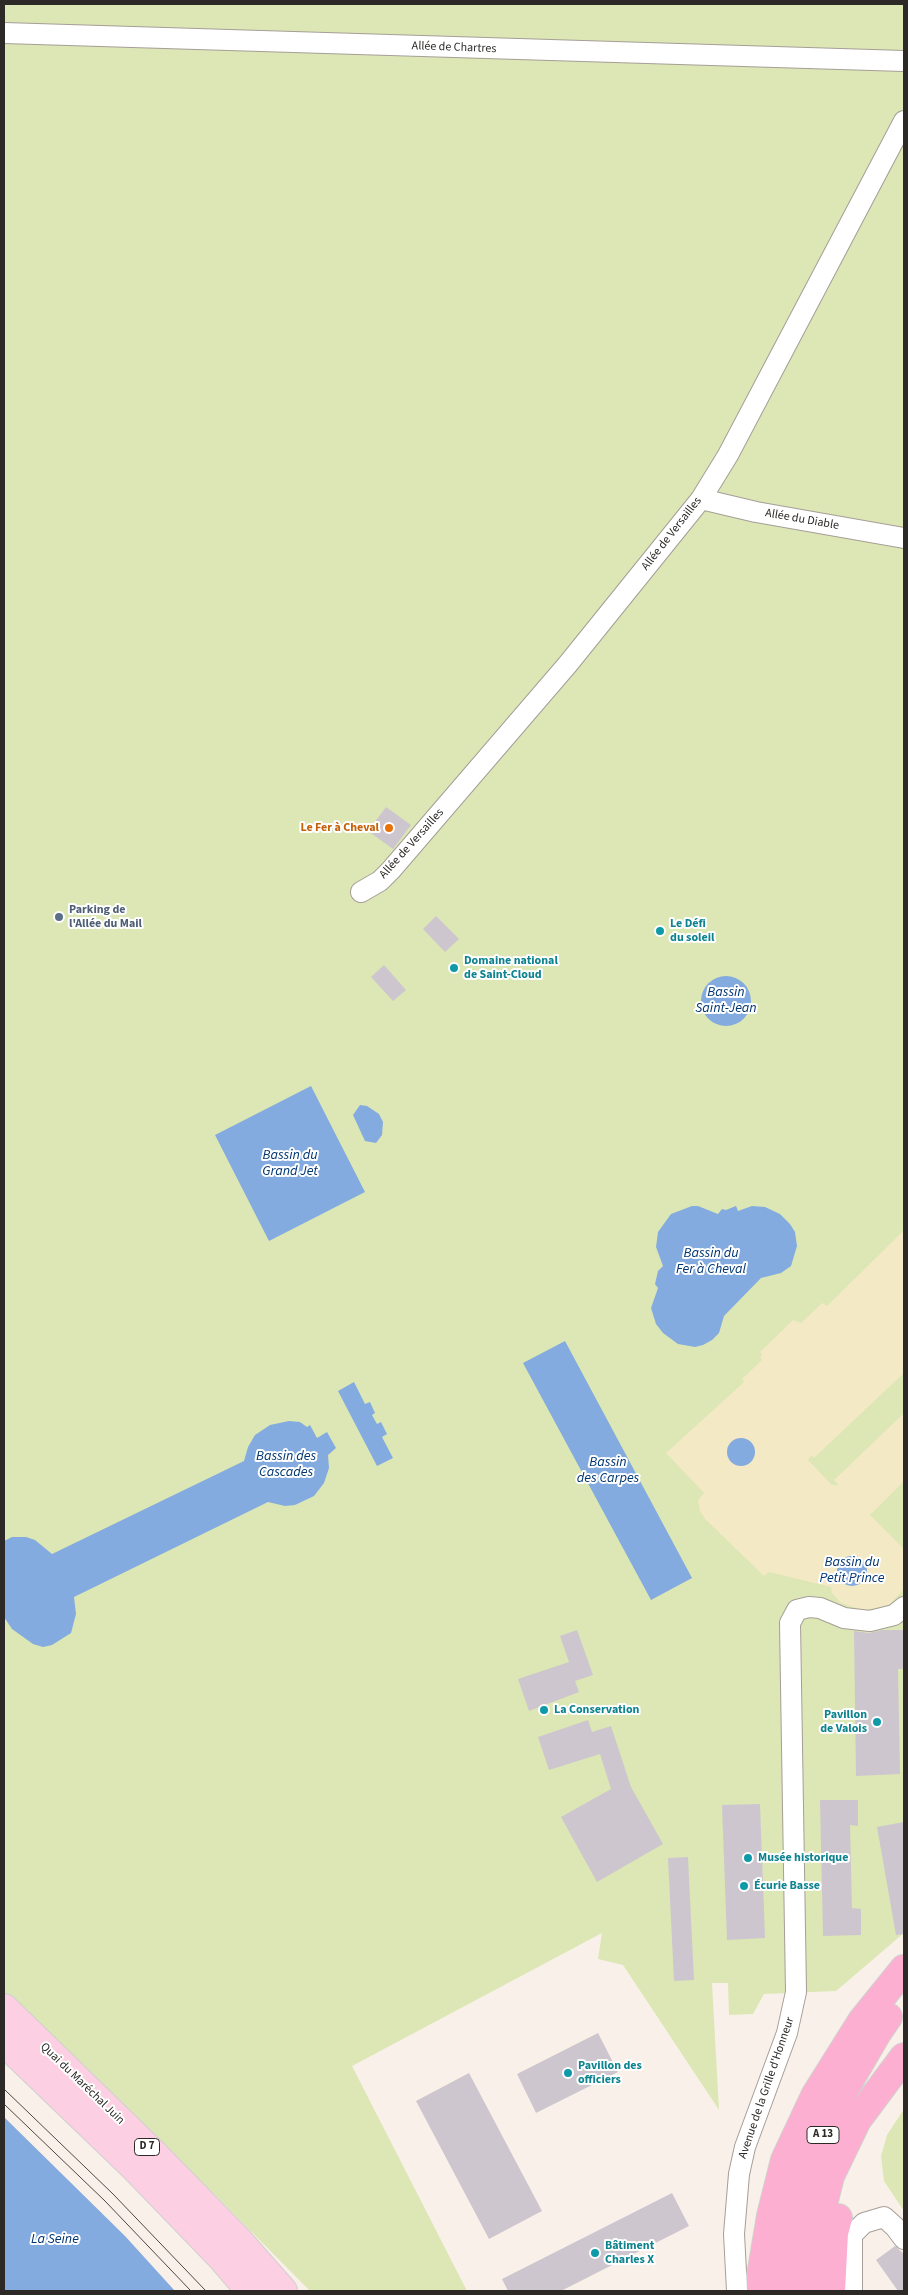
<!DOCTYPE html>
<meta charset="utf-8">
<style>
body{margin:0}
#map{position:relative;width:908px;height:2295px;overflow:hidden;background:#f9f1e9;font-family:"Source Sans 3",sans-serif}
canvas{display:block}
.frame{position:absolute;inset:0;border:5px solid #2c2926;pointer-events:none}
</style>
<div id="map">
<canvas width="908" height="2295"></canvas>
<div class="frame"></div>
</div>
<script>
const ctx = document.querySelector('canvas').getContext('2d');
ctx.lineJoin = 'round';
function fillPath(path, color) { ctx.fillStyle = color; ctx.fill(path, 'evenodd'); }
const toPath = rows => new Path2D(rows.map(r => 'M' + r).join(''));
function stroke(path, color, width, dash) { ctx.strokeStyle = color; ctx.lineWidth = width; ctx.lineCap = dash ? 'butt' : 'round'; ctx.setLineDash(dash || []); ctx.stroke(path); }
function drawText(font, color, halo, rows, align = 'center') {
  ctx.font = font + ' "Source Sans 3",sans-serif'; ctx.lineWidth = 4; ctx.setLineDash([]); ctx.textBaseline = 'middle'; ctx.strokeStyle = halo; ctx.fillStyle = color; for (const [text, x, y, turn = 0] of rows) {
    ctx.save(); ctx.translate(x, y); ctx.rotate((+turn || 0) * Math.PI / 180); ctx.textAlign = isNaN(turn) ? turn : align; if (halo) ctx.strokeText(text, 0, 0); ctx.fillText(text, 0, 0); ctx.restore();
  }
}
const green = toPath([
 [4,4,904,4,904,1933,836,1991,764,1994,753,2014,729,2015,728,1983,712,1983,719,2110,623,1965,598,1959,602,1933,352,2066,467,2291,310,2291,215,2195,4,1995],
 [904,2109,904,2211,884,2181,881,2156,887,2135]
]);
const sand = toPath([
 [904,1230,904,1373,814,1458,812,1455,808,1460,832,1485,839,1485,834,1480,904,1413,904,1481,870,1515,904,1549,904,1589,890,1604,881,1607,863,1610,841,1603,832,1593,831,1587,769,1572,764,1576,705,1519,700,1511,698,1500,704,1493,666,1453,744,1382,742,1379,762,1360,760,1356,762,1355,760,1352,793,1320,801,1323,822,1303,827,1306]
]);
const water = toPath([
 '701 1001a25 25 0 1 1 50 0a25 25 0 1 1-50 0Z',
 [311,1086,365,1192,269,1241,215,1135],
 [360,1105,367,1106,379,1114,383,1122,382,1135,376,1143,365,1141,353,1115],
 [692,1206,698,1206,718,1214,722,1209,726,1210,736,1206,738,1211,752,1206,765,1207,780,1214,790,1224,795,1232,797,1246,791,1266,781,1273,761,1278,724,1316,719,1333,712,1340,703,1345,695,1347,678,1344,663,1333,656,1324,651,1308,658,1288,655,1284,658,1271,663,1266,656,1247,658,1232,671,1214],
 [565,1341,692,1578,651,1600,523,1363],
 [354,1382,365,1404,370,1402,375,1413,372,1415,377,1424,381,1422,387,1434,382,1437,393,1458,377,1466,338,1391],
 [289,1421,300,1422,307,1427,310,1425,317,1438,327,1432,336,1448,328,1455,329,1468,324,1483,314,1496,295,1505,285,1506,268,1502,74,1597,76,1614,71,1633,52,1645,43,1647,33,1644,12,1629,4,1617,4,1541,12,1537,26,1537,35,1540,52,1554,244,1461,248,1447,255,1435,270,1425],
 '727 1452a14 14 0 1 1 28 0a14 14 0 1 1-28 0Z',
 '837 1571a15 15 0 1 1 30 0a15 15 0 1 1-30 0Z',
 [4,2117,125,2236,175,2291,4,2291]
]);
const building = toPath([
 [386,807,411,825,393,849,368,831],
 [436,916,459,939,445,952,423,929],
 [384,965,406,990,393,1001,371,977],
 [577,1630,593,1675,575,1681,579,1692,529,1711,518,1679,569,1662,560,1636],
 [882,1630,904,1630,904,1669,898,1669,900,1774,856,1776,854,1631,869,1633],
 [588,1720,592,1732,611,1726,631,1787,663,1844,597,1882,561,1817,611,1789,600,1754,549,1770,538,1737],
 [820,1800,858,1800,858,1826,850,1825,852,1908,861,1909,861,1935,823,1936],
 [760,1804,765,1938,727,1940,722,1805],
 [904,1822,904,1934,896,1935,877,1827],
 [688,1857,694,1980,674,1981,668,1858],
 [598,2033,618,2072,536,2113,517,2074],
 [469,2073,542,2211,489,2239,416,2101],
 [672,2193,689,2226,561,2291,508,2291,502,2279],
 [895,2246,904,2254,904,2291,898,2291,876,2260]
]);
const street = toPath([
 [4,33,904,61],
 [701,499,756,512,904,538],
 [361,892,380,881,391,870,568,664,701,499,728,455,904,121],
 [737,2291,734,2234,739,2174,745,2147,787,2033,796,1992,790,1623,797,1610,809,1607,820,1608,844,1618,870,1621,894,1615,904,1607],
 [852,2291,852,2235,864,2223,884,2217,895,2227,904,2239]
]);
const primary = toPath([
 [4,2008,153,2153,238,2240,283,2291],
 [4,2042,136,2169,222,2258,250,2291]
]);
const highway = toPath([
 [761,2291,761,2276,771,2216,785,2160,815,2096,862,2021,904,1969],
 [787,2291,787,2278,795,2223,809,2168,834,2107,877,2033,888,2017],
 [809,2291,817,2228,830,2176,857,2120,904,2057],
 [831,2291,834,2233,838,2218]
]);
const tram = toPath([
 [4,2089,113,2194,206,2291],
 [4,2104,105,2201,191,2291]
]);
const markers = [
 [389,828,5,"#e8710a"],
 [59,917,5,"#5c6f8a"],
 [660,931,5,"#0f9aa8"],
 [454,968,5,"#0f9aa8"],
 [544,1710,5,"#0f9aa8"],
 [877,1722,5,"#0f9aa8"],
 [748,1858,5,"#0f9aa8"],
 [744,1886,5,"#0f9aa8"],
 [568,2073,5,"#0f9aa8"],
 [595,2253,5,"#0f9aa8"]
];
const shields = [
 [823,2135,32],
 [147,2147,25]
];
const shieldNames = [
 ["A 13",823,2135],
 ["D 7",147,2147]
];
const streetNames = [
 ["Allée de Chartres",454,48,2],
 ["Allée du Diable",802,520,10],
 ["Allée de Versailles",672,534,-52],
 ["Allée de Versailles",412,844,-48],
 ["Quai du Maréchal Juin",82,2084,44],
 ["Avenue de la Grille d'Honneur",767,2088,-71]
];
const foodNames = [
 ["Le Fer à Cheval",379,828]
];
const serviceNames = [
 ["Parking de",69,910],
 ["l'Allée du Mail",69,924]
];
const cultureNames = [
 ["Le Défi",670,924],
 ["du soleil",670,938],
 ["Domaine national",464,961],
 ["de Saint-Cloud",464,975],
 ["La Conservation",554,1710],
 ["Pavillon",867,1715,"right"],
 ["de Valois",867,1729,"right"],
 ["Musée historique",758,1858],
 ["Écurie Basse",754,1886],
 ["Pavillon des",578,2066],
 ["officiers",578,2080],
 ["Bâtiment",605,2246],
 ["Charles X",605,2260]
];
const waterNames = [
 ["Bassin",726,993],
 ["Saint-Jean",726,1009],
 ["Bassin du",290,1156],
 ["Grand Jet",290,1172],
 ["Bassin du",711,1254],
 ["Fer à Cheval",711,1270],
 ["Bassin des",286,1457],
 ["Cascades",286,1473],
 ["Bassin",608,1463],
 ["des Carpes",608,1479],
 ["Bassin du",852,1563],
 ["Petit Prince",852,1579],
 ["La Seine",55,2240]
];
fillPath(green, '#dce7b5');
fillPath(sand, '#f3e9c4');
fillPath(water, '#84abdf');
fillPath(building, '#cec6cf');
stroke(street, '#a69e97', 22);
stroke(primary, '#d1d0cf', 30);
stroke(highway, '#d1d0cf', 30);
stroke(street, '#fff', 20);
stroke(primary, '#fdcfe3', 28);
stroke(highway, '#fcafd0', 28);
stroke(tram, '#4c4844', 1);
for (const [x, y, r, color] of markers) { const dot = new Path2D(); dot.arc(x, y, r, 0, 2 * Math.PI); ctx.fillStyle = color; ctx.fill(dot); stroke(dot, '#fff', 2); }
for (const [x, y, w] of shields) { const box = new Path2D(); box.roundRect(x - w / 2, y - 8.5, w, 17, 4); ctx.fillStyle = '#fff'; ctx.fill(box); stroke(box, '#2c2926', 1); }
drawText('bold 11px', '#2c2926', null, shieldNames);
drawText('12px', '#2c2926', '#fff', streetNames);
drawText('bold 12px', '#c56008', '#fff', foodNames, 'right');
drawText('bold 12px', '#4e5e75', '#fff', serviceNames, 'left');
drawText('bold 12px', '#0d838f', '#fff', cultureNames, 'left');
drawText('italic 14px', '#003672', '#fff', waterNames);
</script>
